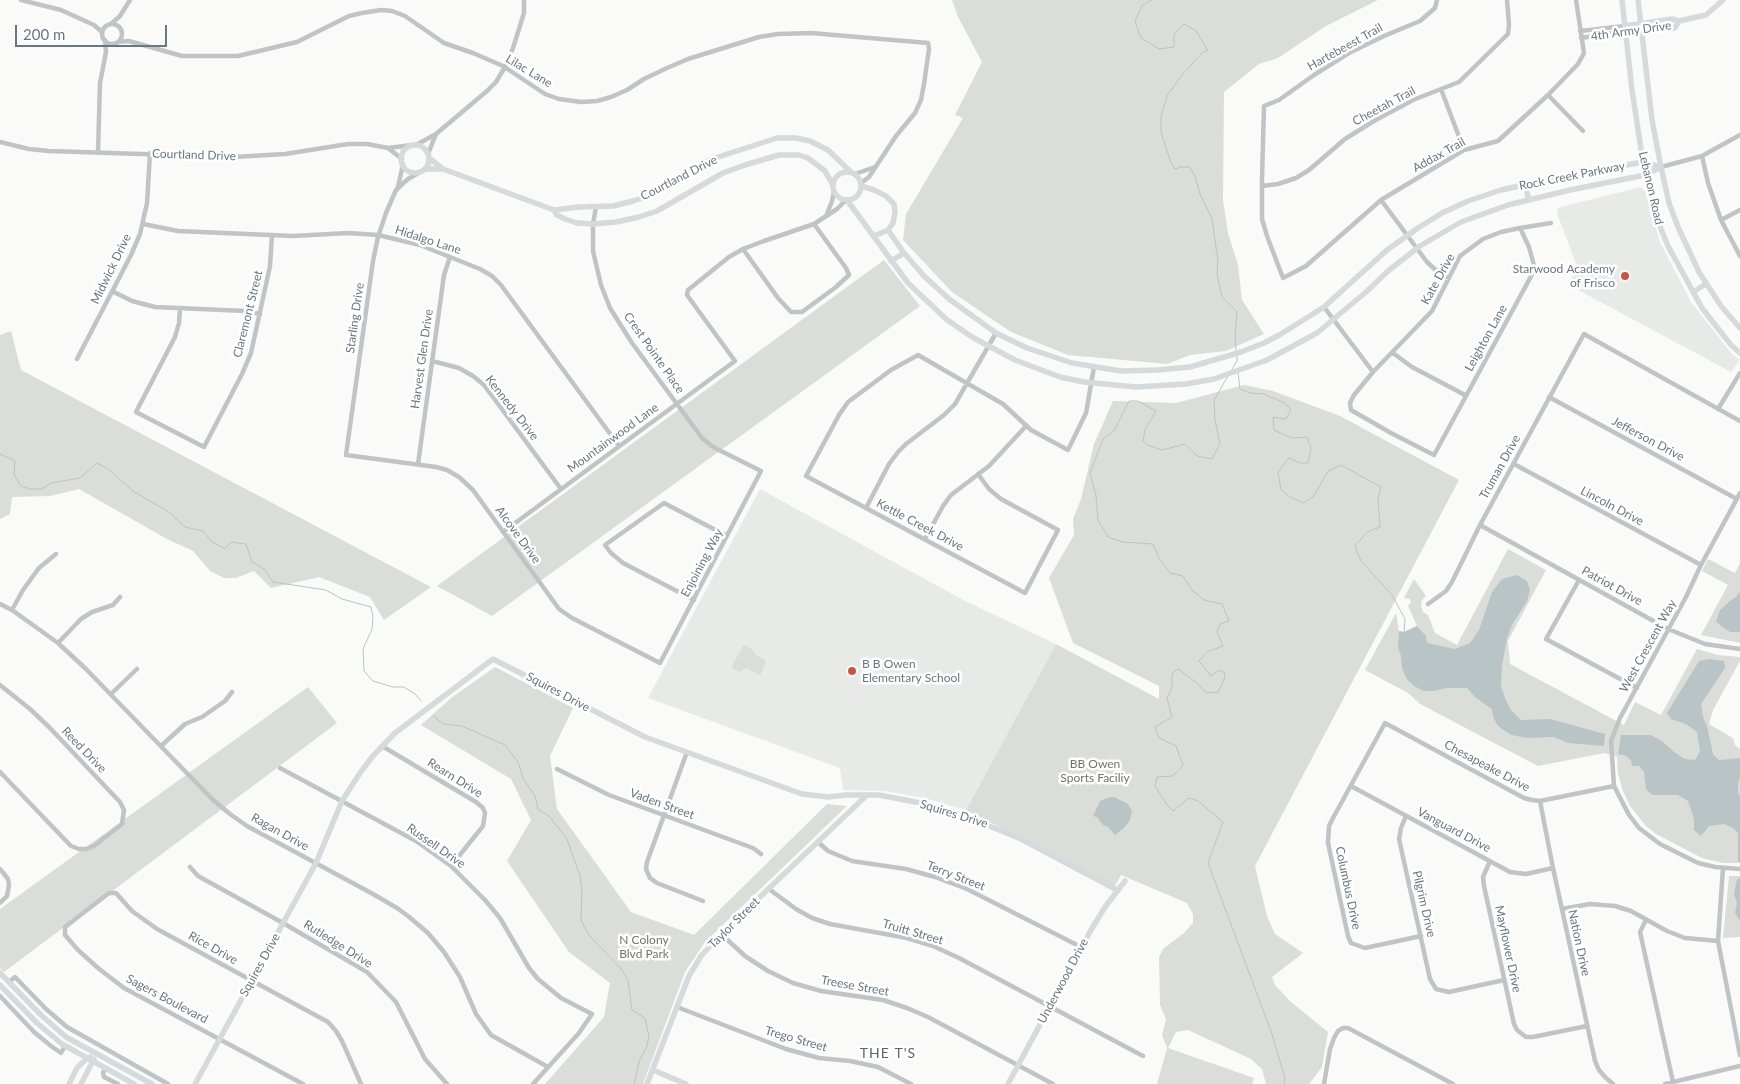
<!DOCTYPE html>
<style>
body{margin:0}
#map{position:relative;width:1740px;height:1084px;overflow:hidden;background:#fafaf8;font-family:Lato,sans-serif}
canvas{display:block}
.scale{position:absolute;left:15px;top:25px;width:152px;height:22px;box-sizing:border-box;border:2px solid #677880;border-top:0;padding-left:6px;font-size:15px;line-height:18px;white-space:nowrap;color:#677880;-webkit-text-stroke:4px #fff;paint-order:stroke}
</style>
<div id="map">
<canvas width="1740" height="1084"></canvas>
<div class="scale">200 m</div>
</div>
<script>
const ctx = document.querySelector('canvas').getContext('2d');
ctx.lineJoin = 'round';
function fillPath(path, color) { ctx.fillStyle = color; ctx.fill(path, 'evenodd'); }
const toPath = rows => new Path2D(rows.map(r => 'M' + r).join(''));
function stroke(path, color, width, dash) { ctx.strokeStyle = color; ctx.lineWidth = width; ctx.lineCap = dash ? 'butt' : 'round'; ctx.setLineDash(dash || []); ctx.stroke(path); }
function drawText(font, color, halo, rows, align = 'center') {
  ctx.font = font + ' Lato,sans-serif'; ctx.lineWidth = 5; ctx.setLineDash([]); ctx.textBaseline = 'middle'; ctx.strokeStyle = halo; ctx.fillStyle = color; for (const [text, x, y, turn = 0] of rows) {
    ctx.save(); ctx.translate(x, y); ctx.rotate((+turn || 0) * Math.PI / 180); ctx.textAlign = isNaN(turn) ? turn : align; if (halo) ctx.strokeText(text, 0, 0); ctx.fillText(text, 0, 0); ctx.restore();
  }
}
const built = toPath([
 [1641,187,1645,191,1660,242,1691,302,1732,354,1740,360,1731,372,1567,284,1578,269,1558,216,1557,208],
 [760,489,967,602,1056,644,966,810,924,798,885,791,843,790,840,768,648,698]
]);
const green = toPath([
 [952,0,1378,0,1326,26,1278,58,1259,64,1224,92,1223,200,1228,233,1238,265,1242,300,1264,334,1226,351,1190,355,1167,364,1068,355,1011,332,952,292,903,240,906,214,963,118,955,115,982,62,958,17],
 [884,260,920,306,492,616,437,586],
 [11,331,21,370,431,587,384,620,370,597,319,577,271,588,254,571,236,578,224,578,210,571,193,551,167,539,79,489,50,496,12,497,10,514,0,519,0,335],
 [1244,385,1273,391,1340,416,1459,480,1255,866,1267,916,1275,934,1303,953,1272,977,1275,985,1291,1002,1328,1032,1322,1067,1309,1084,1266,1084,1262,1069,1251,1059,1188,1030,1176,1032,1168,1048,1254,1078,1252,1084,1157,1084,1167,1048,1162,1035,1166,1019,1160,1005,1159,957,1163,949,1184,933,1193,923,1193,914,1187,903,1121,875,1115,886,966,810,1056,644,1159,699,1159,686,1073,643,1049,578,1074,535,1073,519,1081,499,1094,444,1113,401,1176,403],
 [1508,549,1546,570,1508,641,1510,664,1624,725,1635,702,1661,715,1697,649,1718,655,1740,657,1740,661,1713,710,1709,724,1733,738,1735,745,1740,749,1740,863,1723,863,1702,858,1656,834,1646,826,1630,806,1623,791,1618,774,1617,757,1604,753,1538,766,1420,704,1408,693,1365,670,1396,613,1399,631,1404,632,1417,626,1408,606,1411,602,1410,599,1404,598,1414,579,1426,596,1422,600,1421,606,1423,612,1428,615,1435,633,1457,645],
 [1708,559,1735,573,1740,563,1740,643,1701,635,1728,585,1702,571],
 [745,645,751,648,755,654,766,661,761,674,758,675,747,668,739,672,733,669,732,666,743,646],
 [495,667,573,708,550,756,557,809,631,912,694,935,827,804,847,806,705,942,685,972,643,1084,545,1084,604,1017,610,983,569,952,507,861,531,820,511,779,421,725,451,698],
 [308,687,337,723,4,972,0,968,0,909],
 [1729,876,1740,876,1740,937,1723,938]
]);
const water = toPath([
 [1517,575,1527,581,1530,590,1527,601,1512,625,1507,638,1502,666,1501,687,1505,698,1511,710,1521,720,1550,719,1605,734,1604,746,1568,743,1554,737,1527,738,1511,735,1498,726,1493,717,1492,709,1475,697,1467,688,1446,688,1434,691,1424,691,1414,686,1407,679,1402,668,1401,656,1398,647,1399,631,1404,632,1417,626,1426,636,1427,643,1455,649,1470,643,1479,630,1492,592,1502,579],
 [1740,591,1740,632,1730,632,1716,622,1720,610,1730,601,1737,596],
 [1710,659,1724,661,1725,668,1701,704,1703,717,1707,726,1713,754,1719,760,1740,758,1740,777,1738,783,1738,792,1740,796,1740,862,1738,862,1738,833,1733,828,1724,824,1709,826,1701,836,1694,830,1694,819,1688,801,1678,795,1652,795,1646,789,1644,772,1639,766,1632,766,1631,760,1626,756,1618,754,1621,735,1651,735,1663,742,1674,752,1685,759,1695,760,1700,751,1697,732,1686,724,1671,719,1667,713,1699,661],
 [1114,797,1128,804,1132,811,1130,820,1124,828,1115,835,1108,827,1103,825,1097,817,1093,816,1100,801,1107,798],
 [1740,878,1740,921,1735,913,1737,903,1734,894,1737,879]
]);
const stream = toPath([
 [1151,0,1142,6,1135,21,1141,38,1159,49,1174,47,1174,34,1184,24,1196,31,1208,50,1202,53,1182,75,1167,96,1161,117,1161,132,1171,163,1175,169,1181,167,1189,167,1195,176,1200,194,1212,219,1218,261,1217,274,1222,297,1237,312,1235,335,1236,350],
 [1231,371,1237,361,1237,356],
 [1238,372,1240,389,1250,393,1264,394,1285,403,1291,410,1286,419,1273,417,1274,430,1292,438,1307,437,1311,448,1308,463,1300,463,1289,458,1278,472,1281,490,1290,497,1304,503,1314,496,1328,471,1341,465,1381,487,1378,498,1380,527,1367,532,1355,546,1361,561,1392,595,1405,619,1404,633],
 [1228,376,1214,400,1215,420,1220,444,1212,459,1197,456,1185,444,1162,450,1148,445,1143,441,1145,430,1156,411,1138,401,1129,401,1114,431,1103,439,1090,473,1096,496,1098,520,1108,537,1123,542,1153,544,1159,558,1170,573,1183,576,1193,591,1204,600,1222,604,1229,621,1220,624,1217,632,1223,646,1207,652,1199,661,1211,676,1219,670,1225,673,1224,680,1218,692,1206,693,1197,683,1178,669,1172,674,1172,687,1167,698,1172,717,1155,727,1159,738,1176,746,1183,765,1173,776,1157,777,1155,786,1167,805,1173,811,1189,798,1198,801,1223,822,1208,863,1272,1034,1285,1078,1284,1084],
 [0,454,15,461,14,474,21,486,30,489,42,489,51,483,80,478,97,463,108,469,133,491,169,512,185,527,203,531,212,542,225,549,231,542,246,544,252,562,264,569,273,582,326,590,342,599,371,607,373,616,372,629,363,649,364,671,373,681,393,687,404,687,415,694,421,701],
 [433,716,444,724,462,726,505,745,518,762,523,778,535,796,538,809,549,816,567,839,580,876,582,890,581,920,588,934,622,970,628,980,632,1010,645,1018,649,1036,647,1046,639,1062,634,1084]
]);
const street = toPath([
 [21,0,61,10,94,25,102,32],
 [1437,0,1435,8,1420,21,1384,36,1349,53,1314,75,1279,100,1264,106,1262,179,1262,219,1267,236,1283,278,1306,266,1381,200,1464,150,1498,141,1548,95,1578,64,1584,53,1576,0],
 '102 34a10 10 0 1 1 20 0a10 10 0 1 1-20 0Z',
 [111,24,120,16,130,0],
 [1580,31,1625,26],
 [1581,38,1626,31],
 [118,42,129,41,182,56,238,56,297,42,349,16,362,13,381,10,392,11,405,16,444,43,473,53,503,66,545,94,559,99,581,102,597,101,611,97,627,90,644,79,667,68,688,59,759,37,778,34,811,33,928,43,929,49,924,84,921,100,915,113,896,136,869,177,861,183],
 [1441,89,1464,150],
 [1548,95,1583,131],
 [0,142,29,149,49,151,234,157,285,154,348,144,367,144,388,148,412,145],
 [416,145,436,134,487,91,496,82,505,67,513,48,524,13,524,0],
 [388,148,402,159],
 [98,152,100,83,106,52,105,40],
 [428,154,436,134],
 [1702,156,1708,183,1721,220,1740,256],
 [1661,167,1702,156,1740,135],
 [420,172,408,179,396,190,386,213,378,237,373,261,346,455,436,467,447,470,459,477,473,490,559,609,572,618,660,663,761,471,713,447,702,438,632,343,610,308,601,285,593,251,593,224,596,207],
 [855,174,875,167],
 [1262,186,1278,184,1296,178,1309,170,1345,139,1374,121,1413,100,1459,82,1508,34,1509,25,1507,0],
 [398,187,403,164],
 [1381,200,1427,262,1441,275,1449,278],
 [827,214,832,201,834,192],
 [1721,220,1740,210],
 [143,224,178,231,293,236,348,233,378,235,420,245,480,269,492,276,501,285,619,446],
 [1520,228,1529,247,1535,269,1434,455,1391,433,1351,410,1350,403,1354,395,1373,372,1432,311,1460,256,1483,239,1501,232,1520,228,1551,223],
 [743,249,778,298,791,312,802,312,836,287,849,275,846,268,814,224],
 [112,291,132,301,155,307,245,311,260,314],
 [1324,307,1373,372],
 [180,308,179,323,175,337,136,412,204,447,242,374,251,353,270,266,272,235],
 [1393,353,1412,367,1465,395],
 [77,359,131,255,140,234,147,203,150,153],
 [432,361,459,368,473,376,484,385,561,489],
 [1549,397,1737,499],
 [1718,409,1740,373],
 [418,464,444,275,450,257],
 [1514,464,1701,565],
 [978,474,989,489,1001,499,1058,530,1025,593,806,476,839,415,848,402,891,370,918,355,1003,404,1031,430,1068,450,1086,413,1094,367],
 [1740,493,1701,565,1686,597,1620,718,1611,741,1614,786,1629,815,1639,828,1660,844,1698,863,1715,867,1740,869],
 [866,508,889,464,898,452,906,444,944,415,955,404,996,333],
 [1480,525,1668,629,1705,644,1740,649],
 [503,532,735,361,687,295,688,290,729,257,743,249,764,241,814,224,837,209,846,200],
 [925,539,943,506,951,495,989,466,1026,426],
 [1579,580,1546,639,1637,688],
 [694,600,623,563,611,553,605,545,664,503,727,536],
 [0,604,12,610,58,643,86,669,213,800,230,814,247,826,373,894,397,908,408,916,428,933,444,952,460,977,476,1014,491,1035,548,1067],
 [1428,604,1446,591,1452,582,1480,525,1584,334,1740,421],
 [12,610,23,590,39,568,56,554],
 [58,643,81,619,92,612,113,605,120,597],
 [0,685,30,709,49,727,120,802,124,810,122,824,94,846,86,849,79,849,71,846,0,772],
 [111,694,137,669],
 [161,746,185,724,202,717,225,701,232,692],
 [382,746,476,802,483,808,485,813,483,826,451,866],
 [687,752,647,862,646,869,650,878,657,883,703,901],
 [280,768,416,841,451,866,485,900,500,918,529,968,538,979,561,998,592,1014,579,1033,533,1084],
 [557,769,609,795,753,848,761,854],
 [1351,786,1510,872,1526,874,1553,868],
 [1540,801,1553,868,1595,1061,1599,1070,1605,1077,1613,1084],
 [1406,816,1401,828,1399,839,1430,979,1436,989,1449,992,1504,980],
 [818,842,828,851,852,861,906,869,935,877,967,889,1081,947],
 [1490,861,1483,877,1484,886,1514,1024,1517,1030,1526,1037,1533,1037,1587,1026],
 [190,867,198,876,283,923,367,972,396,1002,425,1059,447,1084],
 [1723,868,1718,941,1740,1055],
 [0,869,8,879,9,885,7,896,0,903],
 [769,889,796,909,812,918,830,924,907,938,933,946,959,958,1143,1056],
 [1562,909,1590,904,1615,906,1631,911,1667,931,1685,938,1718,941],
 [1646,920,1640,932,1673,1082],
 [721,934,745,956,768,971,793,983,821,991,883,1000,907,1008,928,1017,1053,1084],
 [1421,936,1365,948,1351,943,1348,936,1328,843,1329,826,1333,818,1385,723,1524,798,1532,800,1540,801,1614,786],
 [9,982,15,977,46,1009,67,1027,168,1084],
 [0,996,34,1032,51,1046,61,1053,65,1046],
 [677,1007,786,1049,819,1058,850,1061,878,1067,911,1084],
 [105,1068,103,1073,104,1077,118,1084],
 [303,1084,124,988,98,968,78,950,65,935,65,927,109,893,116,893,132,911,157,929,328,1022,336,1031,342,1041,361,1084],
 [1324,1084,1330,1049,1334,1038,1338,1031,1343,1028,1348,1028,1453,1084],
 [1665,1084,1740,1066]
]);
const secondary = toPath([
 [1622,0,1632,90,1645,175,1661,229,1668,246,1702,308,1731,345,1740,353],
 [1638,0,1652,120,1661,167,1669,203,1678,227,1699,272,1721,306,1740,328],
 [1625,26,1672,19,1679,21,1706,15,1723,0],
 [1626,31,1675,28,1679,21],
 '401 159a14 14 0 1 1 28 0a14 14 0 1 1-28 0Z',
 [429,158,443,169,554,210,557,215,565,219,577,223,593,224,616,222,639,217,657,211,723,173,745,165,779,155,799,155,808,158,825,171,833,185],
 [425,169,443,169],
 '833 186a14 14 0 1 1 28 0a14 14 0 1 1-28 0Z',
 [1525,184,1529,200],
 [861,186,874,190,886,196,894,204,895,212,893,223,888,230,874,236],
 [847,200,908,283,946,319,972,337,1015,360,1060,377,1084,382,1136,387,1186,384,1214,379,1267,360,1317,333,1366,292,1388,271,1420,246,1461,222,1508,205,1570,190,1645,175,1661,167],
 [554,210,579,207,613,206,633,201,651,195,709,160,777,138,796,138,810,141,828,150,851,172],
 [888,230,904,253,924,276,949,299,996,333,1027,348,1072,363,1121,371,1157,370,1190,367,1241,352,1264,343,1281,334,1324,307,1387,250,1418,228,1442,213,1468,201,1501,190,1564,176,1643,162,1661,167],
 [891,261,904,253],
 [1693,292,1706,284],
 [0,973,41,1015,66,1037,152,1084],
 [0,985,37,1023,62,1044,134,1084],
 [653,1070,686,1084],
 [69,1084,77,1068,84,1061,90,1057],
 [81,1084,94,1059],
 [195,1084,316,863,342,801,360,773,372,757,395,733,493,659,645,737,802,794,828,797,846,795,879,795,931,805,965,816,1021,839,1117,890],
 [647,1084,689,976,701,956,721,934,867,795],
 [1008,1084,1091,930,1105,907,1125,881]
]);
const markers = [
 [1625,276,5,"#d15141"],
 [852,671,5,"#d15141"]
];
const streetNames = [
 ["4th Army Drive",1631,31,-8],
 ["Hartebeest Trail",1345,47,-29],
 ["Lilac Lane",529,71,31],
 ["Cheetah Trail",1384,106,-28],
 ["Courtland Drive",194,155,2],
 ["Addax Trail",1439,155,-29],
 ["Rock Creek Parkway",1572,176,-11],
 ["Courtland Drive",679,178,-27],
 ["Lebanon Road",1651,188,77],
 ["Hidalgo Lane",428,240,18],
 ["Midwick Drive",111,269,-64],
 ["Kate Drive",1438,279,-61],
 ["Claremont Street",248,314,-76],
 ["Starling Drive",355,318,-82],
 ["Leighton Lane",1486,338,-61],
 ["Crest Pointe Place",654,353,55],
 ["Harvest Glen Drive",422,359,-82],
 ["Kennedy Drive",512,408,52],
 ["Mountainwood Lane",613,438,-36],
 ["Jefferson Drive",1648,439,28],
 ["Truman Drive",1500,467,-61],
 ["Lincoln Drive",1612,506,28],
 ["Kettle Creek Drive",920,525,28],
 ["Alcove Drive",518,535,54],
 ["Enjoining Way",702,563,-62],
 ["Patriot Drive",1612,586,29],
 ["West Crescent Way",1648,646,-61],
 ["Squires Drive",558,692,28],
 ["Reed Drive",84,750,46],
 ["Chesapeake Drive",1487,766,28],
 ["Rearn Drive",455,778,32],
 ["Vaden Street",662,804,20],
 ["Squires Drive",954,814,17],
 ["Vanguard Drive",1454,830,28],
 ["Ragan Drive",280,832,29],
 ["Russell Drive",436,846,35],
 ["Terry Street",956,876,21],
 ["Columbus Drive",1348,888,78],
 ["Pilgrim Drive",1424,904,77],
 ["Taylor Street",734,923,-45],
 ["Truitt Street",913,932,16],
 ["Nation Drive",1579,943,78],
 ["Rutledge Drive",338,944,32],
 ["Rice Drive",213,948,29],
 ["Mayflower Drive",1508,949,78],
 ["Squires Drive",260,965,-61],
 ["Underwood Drive",1063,981,-62],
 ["Treese Street",855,986,10],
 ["Sagers Boulevard",167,999,28],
 ["Trego Street",796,1039,16]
];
const poiNames = [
 ["Starwood Academy",1615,269],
 ["of Frisco",1615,283],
 ["B B Owen",862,664,"left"],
 ["Elementary School",862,678,"left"]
];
const parkNames = [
 ["BB Owen",1095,764],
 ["Sports Faciliy",1095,778],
 ["N Colony",644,940],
 ["Blvd Park",644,954]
];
const neighbourhoodNames = [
 ["THE T'S",888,1053]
];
fillPath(built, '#e8eae8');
fillPath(green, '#dbded8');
fillPath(water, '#b8c4c6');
stroke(stream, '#b8c4c6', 1);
stroke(street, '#bfc4c7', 4.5);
stroke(secondary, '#d5dadc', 5.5);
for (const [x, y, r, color] of markers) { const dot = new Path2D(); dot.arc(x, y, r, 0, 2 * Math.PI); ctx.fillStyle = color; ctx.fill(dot); stroke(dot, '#fff', 2); }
drawText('12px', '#677880', '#fff', streetNames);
drawText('12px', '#677880', '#fff', poiNames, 'right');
drawText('12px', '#6c7966', '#fff', parkNames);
ctx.letterSpacing = '1px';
drawText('14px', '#59666c', '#fff', neighbourhoodNames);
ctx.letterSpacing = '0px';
</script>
